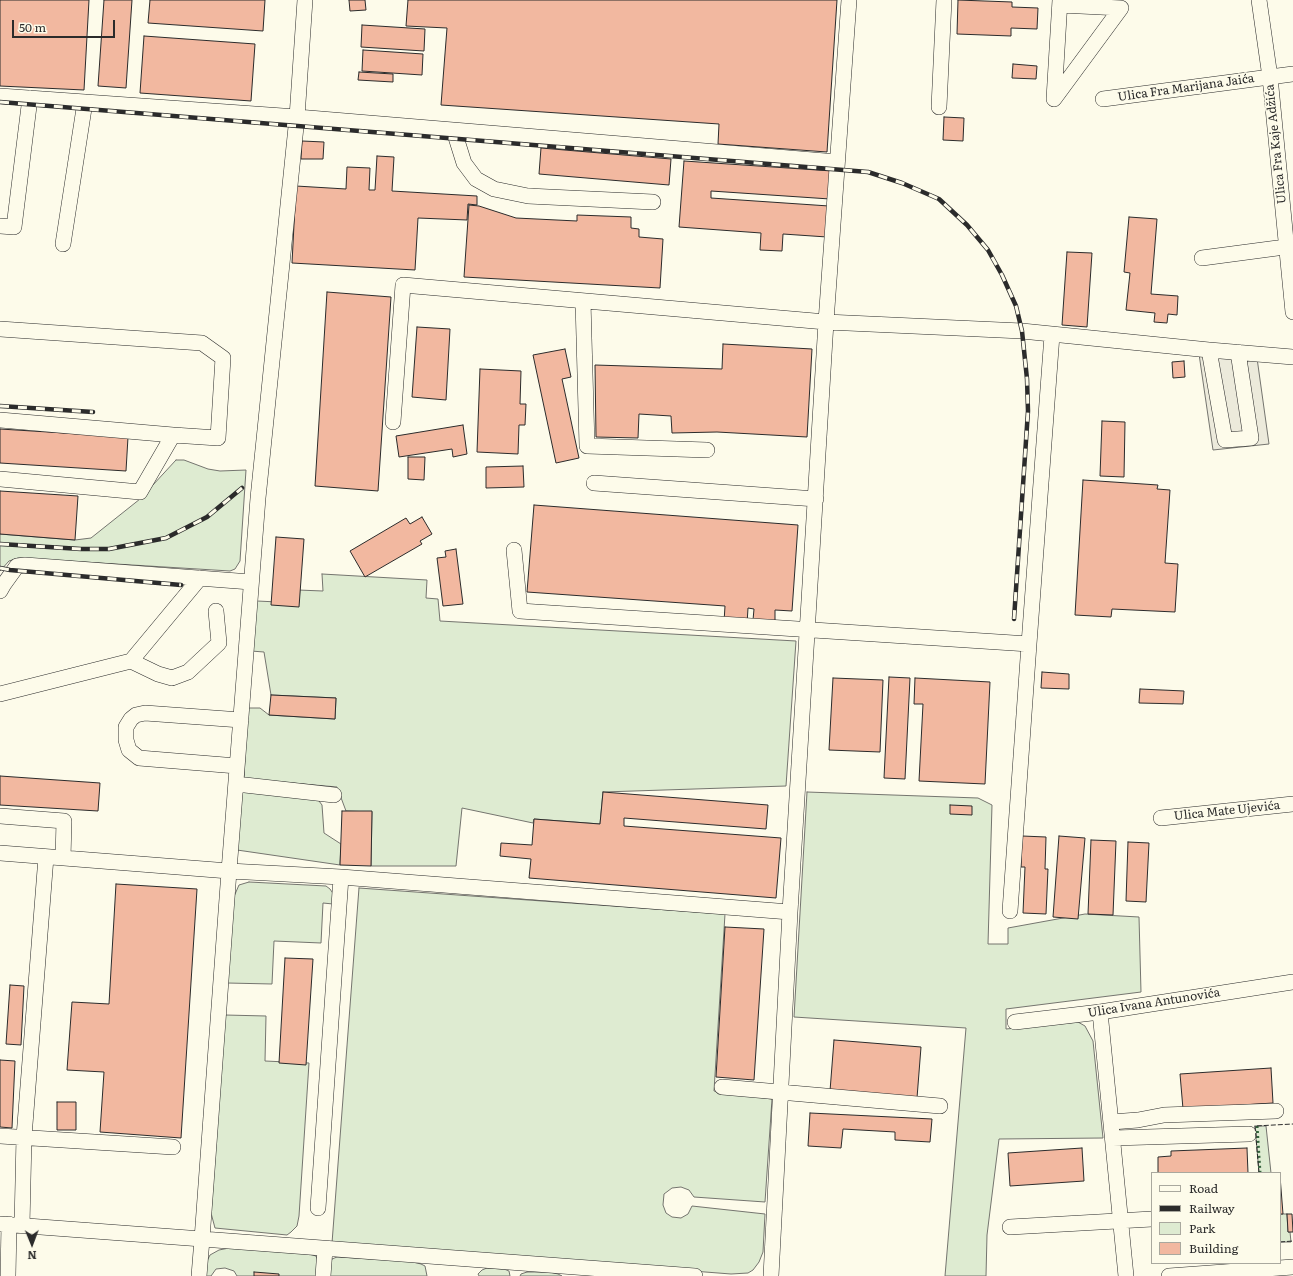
<!DOCTYPE html>
<meta charset="utf-8">
<style>
body{margin:0}
#map{position:relative;width:1293px;height:1276px;overflow:hidden;background:#fdfbea;font-family:Literata,serif}
canvas{display:block}
.legend{position:absolute;left:1151px;top:1172px;width:130px;height:92px;box-sizing:border-box;background:#fdfbea;border:1px solid #a9a89e;margin:0;padding:5px 7px;list-style:none;font-size:12px;color:#2b2b2b}
.legend li{display:flex;align-items:center;gap:8px;height:20px}
.legend b{width:20px;border:1px solid #a9a89e}
.north{position:absolute;left:12px;top:1224px;width:40px;height:40px;-webkit-text-stroke:3px #fdfbea;paint-order:stroke;rotate:179deg;font-size:11px;font-weight:700;line-height:16px;text-align:center;color:#2b2b2b}
.north::after{content:'';display:block;margin:auto;width:14px;height:18px;background:#2b2b2b;clip-path:polygon(50% 0,100% 100%,50% 72%,0 100%)}
.scale{position:absolute;left:12px;top:20px;width:103px;height:18px;box-sizing:border-box;border:2px solid #2b2b2b;border-top:0;padding-left:5px;font-size:12px;line-height:14px;white-space:nowrap;color:#2b2b2b;-webkit-text-stroke:3px #fdfbea;paint-order:stroke}
</style>
<div id="map">
<canvas width="1293" height="1276"></canvas>
<ul class="legend">
<li><b style="height:5px;background:#fdfbea"></b>Road</li>
<li><b style="height:5px;background:#2b2b2b"></b>Railway</li>
<li><b style="height:11px;background:#deebd1"></b>Park</li>
<li><b style="height:11px;background:#f2b8a0"></b>Building</li>
</ul>
<div class="north">N</div>
<div class="scale">50 m</div>
</div>
<script>
const ctx = document.querySelector('canvas').getContext('2d');
ctx.lineJoin = 'round';
function fillPath(path, color) { ctx.fillStyle = color; ctx.fill(path, 'evenodd'); }
const toPath = rows => new Path2D(rows.map(r => 'M' + r).join(''));
function stroke(path, color, width, dash) { ctx.strokeStyle = color; ctx.lineWidth = width; ctx.lineCap = dash ? 'butt' : 'round'; ctx.setLineDash(dash || []); ctx.stroke(path); }
function drawText(font, color, halo, rows, align = 'center') {
  ctx.font = font + ' Literata,serif'; ctx.lineWidth = 3; ctx.setLineDash([]); ctx.textBaseline = 'middle'; ctx.strokeStyle = halo; ctx.fillStyle = color; for (const [text, x, y, turn = 0] of rows) {
    ctx.save(); ctx.translate(x, y); ctx.rotate((+turn || 0) * Math.PI / 180); ctx.textAlign = isNaN(turn) ? turn : align; if (halo) ctx.strokeText(text, 0, 0); ctx.fillText(text, 0, 0); ctx.restore();
  }
}
const green = toPath([
 [176,460,184,460,208,469,220,471,246,470,240,561,235,569,230,571,18,558,9,561,0,571,0,534,75,540,91,538,140,499,176,460],
 [322,574,427,580,426,598,438,599,440,621,796,641,786,786,603,792,600,824,534,819,533,823,462,808,456,866,371,866,372,812,346,811,337,787,247,779,244,778,247,708,260,708,269,715,335,719,336,698,271,695,264,652,251,651,257,601,299,603,298,590,323,591,322,574],
 [252,790,316,797,322,805,324,833,341,844,340,865,237,850,242,793,252,790],
 [807,792,978,798,992,805,988,944,1008,944,1008,928,1085,914,1139,917,1141,992,1006,1009,1006,1029,1078,1022,1085,1026,1093,1041,1103,1138,999,1139,987,1235,986,1276,945,1276,966,1028,794,1017,807,792],
 [249,882,326,886,330,889,334,895,333,904,323,903,321,943,274,941,272,984,227,983,232,901,239,885,249,882],
 [359,888,725,914,714,1091,772,1099,765,1202,694,1197,689,1190,681,1187,672,1188,664,1194,663,1205,666,1213,672,1217,681,1218,688,1214,692,1206,765,1214,763,1252,759,1262,753,1270,748,1273,731,1274,332,1243,359,888],
 [225,1015,266,1016,265,1061,309,1063,299,1216,297,1226,291,1232,287,1235,215,1228,211,1213,225,1015],
 [1255,1126,1266,1126,1271,1173,1259,1173,1255,1126],
 [1280,1214,1287,1214,1288,1232,1290,1232,1291,1242,1280,1242,1280,1214],
 [229,1248,309,1254,316,1256,319,1264,318,1276,237,1276,234,1271,225,1268,216,1269,211,1276,204,1276,206,1263,210,1255,219,1250,229,1248],
 [337,1257,409,1261,421,1264,425,1266,427,1276,328,1276,329,1266,332,1259,337,1257],
 [487,1268,504,1269,509,1271,510,1276,479,1276,478,1274,482,1270,487,1268],
 [527,1272,550,1272,558,1274,562,1276,520,1276,521,1274,527,1272]
]);
const parking = toPath([
 [1199,354,1257,358,1269,444,1213,450,1199,354]
]);
const building = toPath([
 [0,0,89,0,84,90,0,86,0,0],
 [104,0,132,0,126,88,98,86,104,0],
 [150,0,265,0,263,31,148,23,150,0],
 [349,0,365,0,366,10,350,11,349,0],
 [408,0,837,0,827,152,718,144,719,124,441,105,447,28,406,26,408,0],
 [958,0,1012,2,1012,7,1038,8,1037,29,1011,28,1011,36,957,34,958,0],
 [362,25,425,29,424,51,361,47,362,25],
 [144,36,255,44,251,101,140,93,144,36],
 [363,50,423,54,422,75,362,71,363,50],
 [1013,64,1037,66,1036,79,1012,78,1013,64],
 [359,72,393,74,393,82,358,80,359,72],
 [944,117,964,118,963,141,943,140,944,117],
 [302,141,324,142,323,159,301,159,302,141],
 [541,148,671,159,669,185,539,174,541,148],
 [377,156,394,157,392,191,477,196,477,205,468,204,467,220,418,218,415,270,292,263,296,186,346,189,347,167,370,168,369,190,375,190,377,156],
 [684,161,832,171,830,199,711,191,711,198,829,206,827,237,783,234,782,251,760,250,761,233,679,227,684,161],
 [469,205,479,206,516,218,577,221,577,215,631,217,631,228,639,229,639,237,663,239,660,288,464,277,469,205],
 [1129,217,1157,219,1151,294,1178,296,1177,315,1168,314,1167,323,1154,322,1155,313,1126,310,1130,273,1124,272,1129,217],
 [1067,252,1092,253,1087,327,1062,325,1067,252],
 [327,292,391,297,378,491,315,486,327,292],
 [417,327,450,329,446,400,412,397,417,327],
 [723,344,812,349,807,437,717,432,672,433,671,416,639,414,638,438,596,437,595,365,722,369,723,344],
 [565,349,571,377,562,379,579,458,556,463,533,355,565,349],
 [1184,361,1185,377,1173,378,1172,362,1184,361],
 [480,369,521,371,520,404,526,404,525,425,519,425,518,454,477,452,480,369],
 [1102,421,1125,422,1124,477,1100,476,1102,421],
 [463,425,467,454,453,457,452,449,399,457,396,436,463,425],
 [0,429,128,437,126,471,0,463,0,429],
 [408,457,425,457,424,480,408,479,408,457],
 [523,466,524,487,486,488,486,467,523,466],
 [1083,480,1158,485,1157,489,1170,490,1165,563,1178,564,1175,612,1112,609,1111,617,1075,615,1083,480],
 [0,491,78,496,75,540,0,534,0,491],
 [534,505,798,525,792,611,775,610,775,622,753,620,754,609,748,608,747,624,724,622,725,606,527,592,534,505],
 [422,517,432,534,420,541,422,544,365,577,350,551,406,518,410,524,422,517],
 [276,537,304,539,299,607,271,605,276,537],
 [456,549,463,604,443,606,437,558,446,557,445,551,456,549],
 [1042,672,1069,674,1069,689,1041,688,1042,672],
 [889,677,910,678,905,779,884,778,889,677],
 [833,678,883,680,880,752,829,750,833,678],
 [915,678,990,682,985,784,919,781,923,704,914,704,915,678],
 [1140,689,1184,691,1183,704,1139,703,1140,689],
 [271,695,336,698,335,719,269,715,271,695],
 [0,776,100,783,98,811,0,805,0,776],
 [603,792,768,805,766,829,624,818,624,826,781,838,776,898,529,878,531,859,500,856,501,843,532,845,534,819,600,824,603,792],
 [950,805,972,806,972,815,950,814,950,805],
 [342,811,372,811,371,866,340,865,342,811],
 [1022,836,1046,837,1045,869,1048,869,1046,914,1023,913,1025,867,1021,867,1022,836],
 [1059,836,1085,838,1078,919,1053,917,1059,836],
 [1091,840,1116,841,1113,915,1088,914,1091,840],
 [1128,842,1149,843,1146,902,1126,901,1128,842],
 [116,884,197,889,181,1138,100,1132,104,1072,67,1070,72,1002,109,1004,116,884],
 [725,927,764,929,754,1080,716,1077,725,927],
 [285,958,313,959,306,1065,279,1063,285,958],
 [10,985,24,986,21,1045,6,1044,10,985],
 [834,1040,921,1047,917,1098,830,1091,834,1040],
 [0,1060,15,1061,12,1128,0,1127,0,1060],
 [1271,1068,1273,1103,1183,1109,1180,1074,1271,1068],
 [57,1102,76,1102,76,1130,57,1130,57,1102],
 [810,1113,932,1119,930,1142,895,1140,895,1132,843,1129,841,1148,808,1146,810,1113],
 [1082,1148,1084,1181,1010,1186,1008,1153,1082,1148],
 [1247,1148,1248,1173,1158,1173,1158,1157,1171,1156,1171,1151,1247,1148],
 [1280,1176,1283,1214,1280,1214,1280,1176],
 [1287,1214,1292,1214,1293,1232,1288,1232,1287,1214],
 [254,1272,279,1274,279,1276,254,1276,254,1272]
]);
const minor = toPath([
 [1259,0,1270,77,1293,312],
 [0,96,297,117,837,162],
 [1054,99,1121,8,1060,5],
 [1054,99,1060,0],
 [1103,99,1293,74],
 [939,107,944,0],
 [454,131,464,163,476,179,494,189,528,196,653,202],
 [0,226,14,227,30,98],
 [63,244,85,102],
 [1202,258,1293,246],
 [583,301,587,446,707,450],
 [0,329,202,343,223,358,218,438,173,435],
 [1209,350,1225,440,1251,438,1238,352],
 [0,420,173,435,140,492,0,479],
 [393,422,403,285,826,322,1022,331,1209,350,1293,357],
 [594,483,816,499],
 [514,550,520,611,1029,644],
 [0,591,4,584,17,566,25,565,251,582],
 [131,661,158,674,172,678,188,672,219,643,216,611],
 [0,694,131,661,200,578],
 [237,766,139,758,129,750,126,740,126,727,131,719,136,715,145,713,241,720],
 [236,784,334,795],
 [0,816,64,821,63,858],
 [1161,818,1293,804],
 [0,853,229,871,258,498,297,117,305,0],
 [1010,911,1029,644,1052,335],
 [1100,1012,1126,1276],
 [1015,1022,1100,1012,1293,982],
 [722,1087,940,1106],
 [1111,1122,1138,1120,1164,1115,1276,1111],
 [0,1136,173,1147],
 [1113,1138,1249,1134],
 [318,1208,341,877],
 [0,1224,202,1239,199,1276],
 [22,1225,24,1137,46,857],
 [1010,1227,1152,1219],
 [8,1276,9,1224],
 [323,1276,325,1249],
 [695,1276,202,1239,229,871,341,877,790,912],
 [771,1276,790,912,826,322,849,0],
 [1169,1276,1293,1267]
]);
const rail = toPath([
 [0,102,868,172,902,183,939,199,967,225,988,250,1002,275,1016,306,1022,331,1027,379,1028,411,1014,619],
 [0,406,93,412],
 [0,544,81,549,109,549,166,538,207,517,242,488],
 [0,568,10,570,181,585]
]);
const hedge = toPath([
 [1257,1126,1260,1173]
]);
const fence = toPath([
 [1259,1173,1255,1126,1293,1124],
 [1280,1242,1293,1241]
]);
const streetNames = [
 ["Ulica Fra Marijana Jaića",1186,88,-8],
 ["Ulica Fra Kaje Adžića",1276,144,-96],
 ["Ulica Mate Ujevića",1227,811,-6],
 ["Ulica Ivana Antunovića",1154,1003,-9]
];
fillPath(green, '#deebd1');
stroke(green, '#74746e', 1);
fillPath(parking, '#eceadb');
stroke(parking, '#74746e', 1);
fillPath(building, '#f2b8a0');
stroke(building, '#2b2b2b', 1);
stroke(minor, '#2b2b2b', 16);
stroke(minor, '#fdfbea', 15);
stroke(rail, '#2b2b2b', 4.5);
stroke(rail, '#fdfbea', 3, [9]);
stroke(hedge, '#34623c', 3, [2, 3]);
stroke(fence, '#2b2b2b', 1, [5, 2]);
drawText('12px', '#2b2b2b', '#fdfbea', streetNames);
</script>
